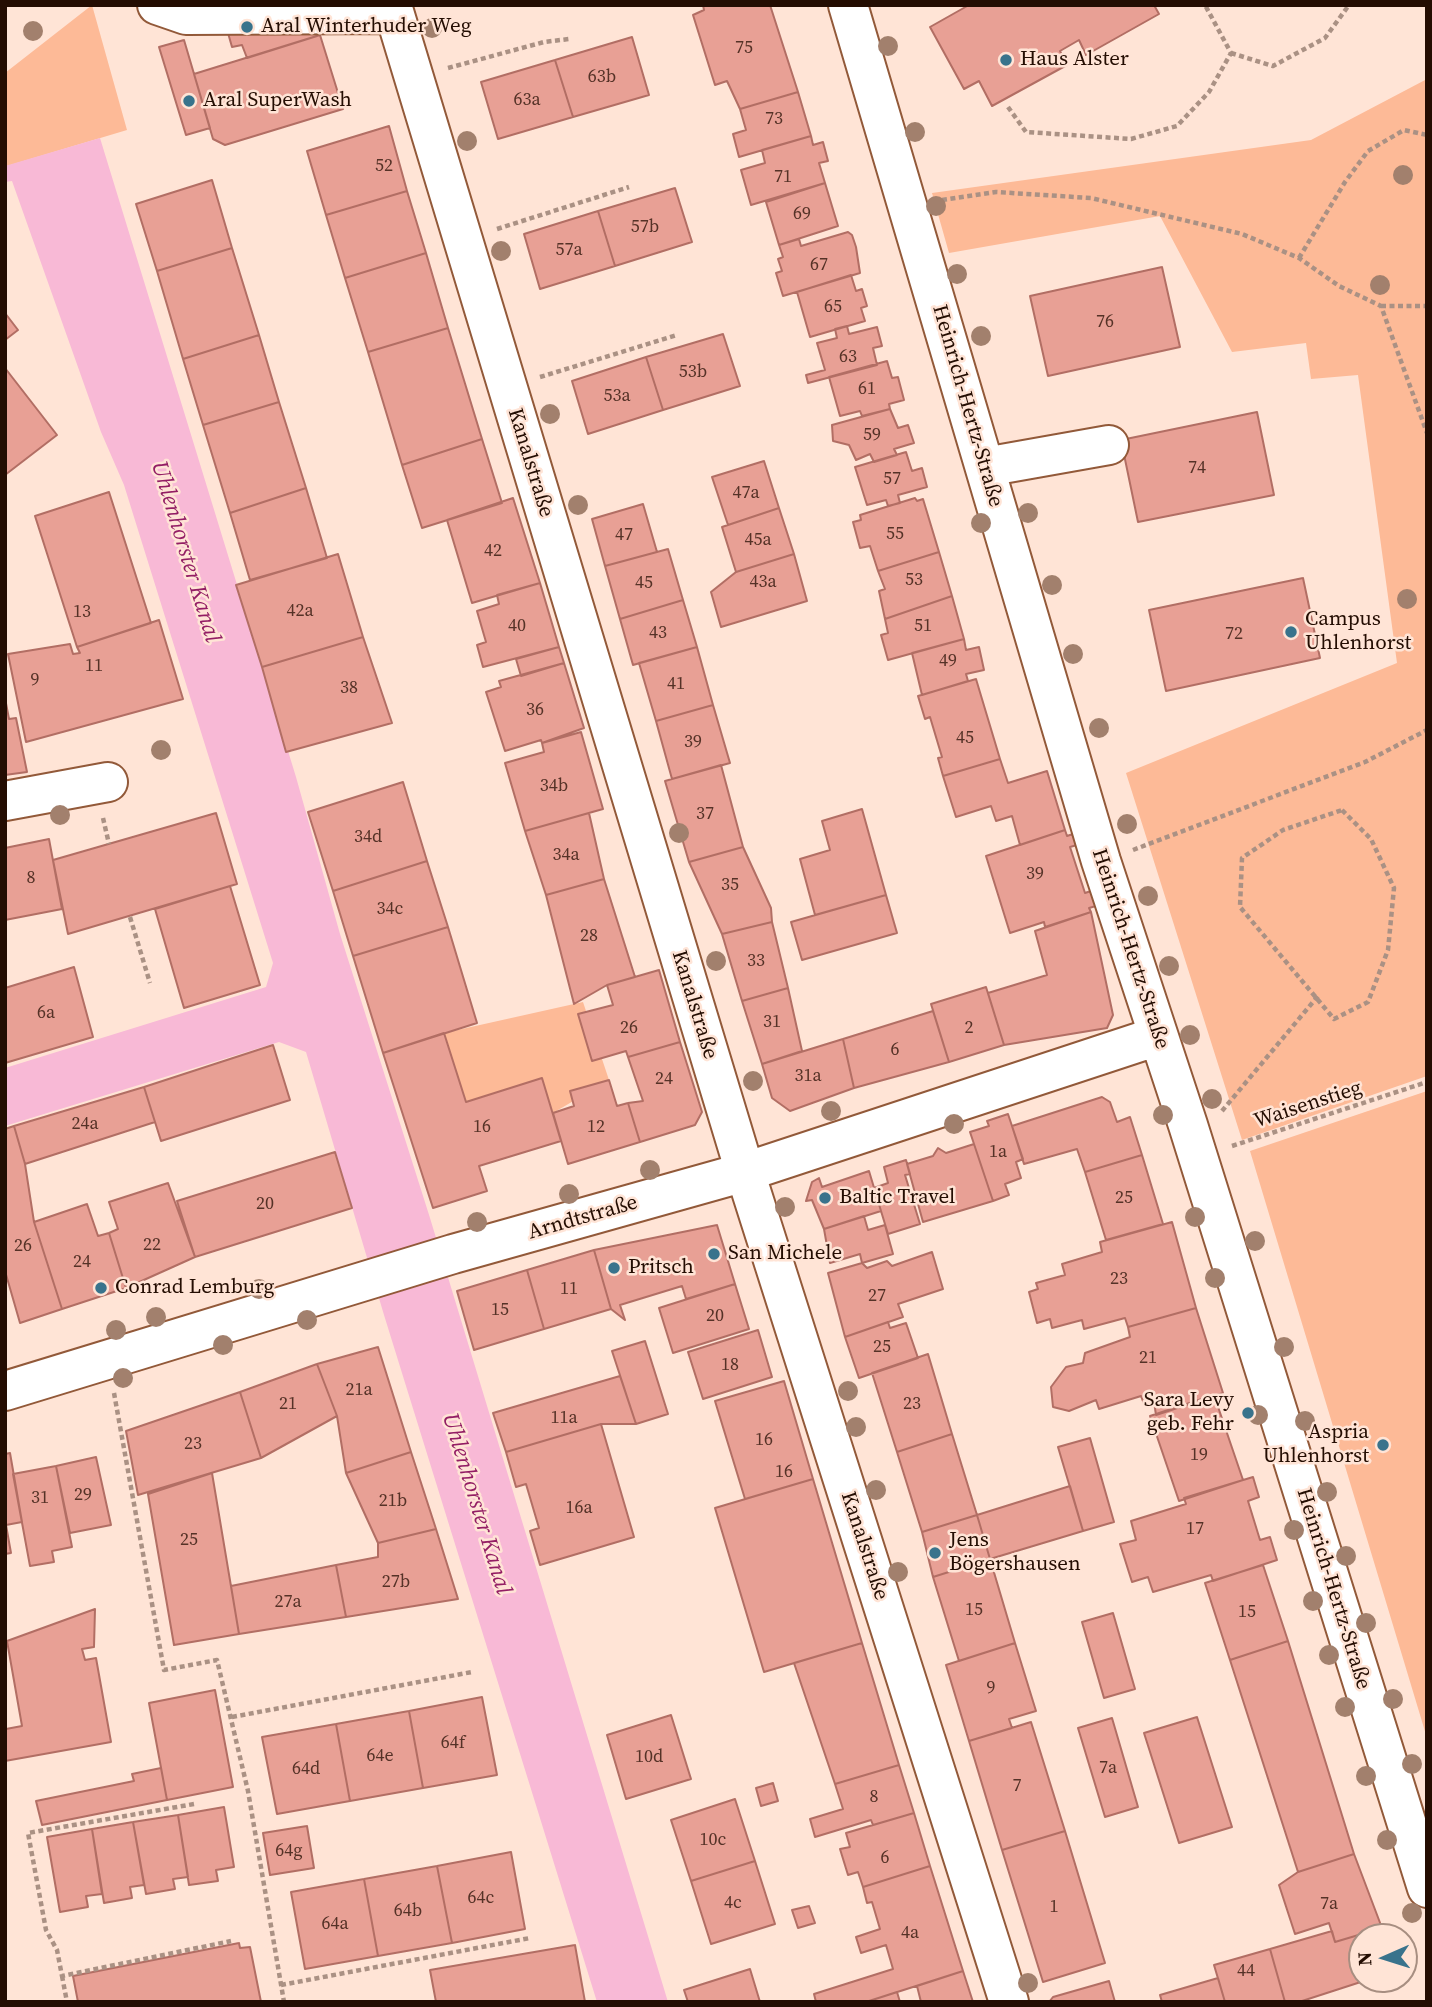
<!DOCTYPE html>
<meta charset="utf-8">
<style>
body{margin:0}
#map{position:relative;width:1432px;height:2007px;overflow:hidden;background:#ffe4d6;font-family:"Source Serif 4",serif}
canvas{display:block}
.frame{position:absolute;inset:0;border:7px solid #240d02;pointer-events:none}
.north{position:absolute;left:1348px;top:1923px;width:70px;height:70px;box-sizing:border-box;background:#ffe4d6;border:2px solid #a78e81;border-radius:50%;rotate:267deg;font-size:19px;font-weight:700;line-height:28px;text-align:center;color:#240d02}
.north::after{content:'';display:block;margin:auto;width:24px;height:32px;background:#39738c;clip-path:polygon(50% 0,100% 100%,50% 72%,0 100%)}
</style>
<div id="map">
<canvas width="1432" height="2007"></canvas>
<div class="frame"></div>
<div class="north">N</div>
</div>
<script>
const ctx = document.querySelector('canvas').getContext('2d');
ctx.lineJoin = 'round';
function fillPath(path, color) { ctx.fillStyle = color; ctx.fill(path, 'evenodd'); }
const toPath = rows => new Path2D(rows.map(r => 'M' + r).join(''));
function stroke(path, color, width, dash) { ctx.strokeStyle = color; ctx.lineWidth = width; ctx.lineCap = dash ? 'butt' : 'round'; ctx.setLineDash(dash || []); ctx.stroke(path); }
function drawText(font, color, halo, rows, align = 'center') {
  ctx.font = font + ' "Source Serif 4",serif'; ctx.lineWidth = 5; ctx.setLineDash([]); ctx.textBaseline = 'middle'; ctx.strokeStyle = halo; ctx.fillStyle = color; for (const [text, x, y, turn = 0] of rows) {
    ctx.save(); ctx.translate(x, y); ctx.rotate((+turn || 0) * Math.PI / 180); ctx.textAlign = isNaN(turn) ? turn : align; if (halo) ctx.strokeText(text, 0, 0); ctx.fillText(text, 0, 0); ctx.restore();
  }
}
const green = toPath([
 [92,5,127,130,7,166,5,73],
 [1427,79,1427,1076,1242,1140,1126,773,1397,663,1358,375,1311,379,1306,343,1232,352,1160,216,949,253,932,193,1311,140],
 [583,1002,609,1080,553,1113,542,1079,466,1102,444,1033],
 [1427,1091,1427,1738,1250,1151]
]);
const water = toPath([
 [100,138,296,777,340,934,430,1218,668,2002,597,2002,384,1315,306,1052,279,1042,5,1126,5,1068,266,987,273,963,124,485,101,432,12,181,5,182,5,166]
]);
const building = toPath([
 [220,5,308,5,317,36,247,58,242,45,232,47,220,5],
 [703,5,770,5,798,92,740,109,727,81,715,85,693,15,704,10,703,5],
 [969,5,1154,5,1159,14,1086,55,1079,40,1060,51,1067,65,992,106,979,81,964,89,930,27,969,5],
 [320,35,343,109,225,145,213,139,194,74,320,35],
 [632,37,649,95,573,117,555,60,632,37],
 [184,40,210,128,186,135,159,47,184,40],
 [555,60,573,117,498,139,481,82,555,60],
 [798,92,811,136,739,157,733,134,746,130,740,109,798,92],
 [389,126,407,191,326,215,307,151,389,126],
 [811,136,813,145,823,142,828,161,819,163,825,183,751,205,741,170,765,163,762,150,811,136],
 [212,180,232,248,157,271,136,204,212,180],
 [825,183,838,226,779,245,766,202,825,183],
 [675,188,692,242,615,266,598,211,675,188],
 [407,191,426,253,345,278,326,215,407,191],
 [598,211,615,266,540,289,524,234,598,211],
 [848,232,852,235,856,247,860,273,783,296,776,273,782,271,778,259,783,257,779,245,799,239,801,246,848,232],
 [232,248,259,335,183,359,157,271,232,248],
 [426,253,448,328,368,352,345,278,426,253],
 [1162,267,1180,347,1048,376,1030,296,1162,267],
 [851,275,856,291,862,289,867,306,861,308,865,321,810,337,797,292,851,275],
 [5,313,18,330,5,340,5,313],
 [847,326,849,334,877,327,882,346,873,348,877,365,808,383,806,375,825,370,817,343,837,338,835,329,847,326],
 [448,328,482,439,402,465,368,352,448,328],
 [723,334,740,386,663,410,646,357,723,334],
 [259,335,279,402,203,425,183,359,259,335],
 [646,357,663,410,588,434,572,381,646,357],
 [887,361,892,378,898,377,904,400,889,404,890,409,862,416,860,411,840,416,829,377,887,361],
 [5,368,57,435,5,475,5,368],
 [279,402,306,488,230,513,203,425,279,402],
 [890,409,898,428,908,425,914,443,894,449,897,455,874,462,870,454,856,460,849,445,833,441,832,425,890,409],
 [1257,412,1274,495,1138,522,1121,440,1257,412],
 [482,439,502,503,422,528,402,465,482,439],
 [906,452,912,471,922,468,927,487,898,495,900,503,888,506,886,500,867,505,855,467,906,452],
 [764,461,779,508,728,525,712,477,764,461],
 [306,488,327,558,250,580,230,513,306,488],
 [109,492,151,623,77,647,35,516,109,492],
 [513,498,540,583,472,603,447,520,513,498],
 [915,498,917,501,923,499,939,552,878,571,870,546,860,548,853,522,861,520,860,515,915,498],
 [643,504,657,552,605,566,592,519,643,504],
 [779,508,794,554,736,572,722,527,779,508],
 [668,549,683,600,620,619,605,566,668,549],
 [939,552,952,596,885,619,879,591,885,589,878,571,939,552],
 [338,554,363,637,262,667,236,585,338,554],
 [794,554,807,601,721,627,711,592,736,572,794,554],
 [1303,578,1320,658,1166,691,1149,610,1303,578],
 [540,583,559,647,483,667,477,645,486,642,477,611,499,604,497,595,540,583],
 [952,596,964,639,888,660,881,635,888,633,885,619,952,596],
 [683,600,697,647,633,665,620,619,683,600],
 [159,620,183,699,26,742,8,654,70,644,73,654,80,653,77,647,159,620],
 [363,637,392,723,286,752,262,667,363,637],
 [964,639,966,650,979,647,984,670,966,674,968,681,922,695,912,653,964,639],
 [559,647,564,663,521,676,516,659,559,647],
 [697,647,713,705,656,721,639,663,697,647],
 [564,663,584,728,542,743,541,740,505,751,486,692,501,687,499,681,564,663],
 [976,679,1000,759,943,776,938,758,942,757,930,717,925,719,918,696,976,679],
 [5,698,9,719,16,718,27,772,5,775,5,698],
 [713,705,730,763,672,779,656,721,713,705],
 [581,732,603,809,525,831,505,763,544,752,542,743,581,732],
 [1000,759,1008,783,1047,771,1065,830,1020,845,1012,816,996,821,991,806,956,817,943,776,1000,759],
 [721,765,743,847,689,862,665,781,721,765],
 [403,782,427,861,333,891,308,812,403,782],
 [862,809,886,895,815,915,800,859,830,850,822,821,862,809],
 [216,813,237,884,68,934,53,860,216,813],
 [589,813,604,879,546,895,525,831,589,813],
 [1065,830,1067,836,1073,834,1077,845,1070,847,1085,893,1091,891,1096,906,1089,908,1091,912,1045,927,1044,922,1010,933,986,856,1065,830],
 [49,839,62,909,5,920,5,848,49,839],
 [743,847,771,908,772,922,722,934,689,862,743,847],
 [427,861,448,927,353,956,333,891,427,861],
 [604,879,635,977,607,985,574,1004,546,895,604,879],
 [230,886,260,985,184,1008,155,909,230,886],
 [886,895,897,933,802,960,791,922,886,895],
 [1091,912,1113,1015,1107,1028,1004,1045,988,993,1047,975,1035,931,1091,912],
 [772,922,788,988,742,1001,722,934,772,922],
 [448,927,477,1023,383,1053,353,956,448,927],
 [74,967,93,1037,5,1063,5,988,74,967],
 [659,970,680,1042,628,1057,626,1051,592,1061,578,1014,613,1005,607,985,659,970],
 [986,987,1004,1045,949,1062,931,1004,986,987],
 [788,988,802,1051,762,1064,742,1001,788,988],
 [933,1011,949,1062,854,1088,843,1039,933,1011],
 [444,1033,466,1102,542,1078,561,1141,479,1166,487,1191,433,1208,383,1053,444,1033],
 [843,1039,854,1088,790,1111,772,1098,762,1064,843,1039],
 [680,1042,702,1112,695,1125,640,1142,628,1103,643,1101,628,1057,680,1042],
 [273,1045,290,1100,161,1141,144,1087,273,1045],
 [609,1080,617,1106,628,1103,640,1142,568,1164,553,1113,574,1106,570,1091,609,1080],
 [144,1087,155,1122,25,1164,14,1126,144,1087],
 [1102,1097,1110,1102,1117,1122,1130,1117,1142,1155,1085,1172,1077,1149,1024,1164,1012,1126,1102,1097],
 [1008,1114,1023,1159,1016,1162,1021,1178,1005,1184,1009,1195,993,1201,970,1132,989,1126,987,1121,1008,1114],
 [14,1126,25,1164,34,1222,62,1309,20,1323,5,1271,5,1129,14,1126],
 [974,1144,993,1201,923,1222,907,1164,933,1156,938,1148,946,1153,974,1144],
 [335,1152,352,1208,195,1257,177,1201,335,1152],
 [1142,1155,1163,1224,1106,1240,1085,1172,1142,1155],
 [906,1160,910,1174,905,1175,920,1224,888,1234,874,1188,888,1183,884,1167,906,1160],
 [869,1171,881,1211,824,1229,812,1200,806,1201,812,1182,819,1178,822,1187,869,1171],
 [168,1183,195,1257,126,1288,109,1233,118,1229,109,1202,168,1183],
 [87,1204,98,1236,109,1233,126,1288,62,1309,34,1222,87,1204],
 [864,1216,868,1230,885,1225,893,1254,862,1263,860,1254,830,1263,824,1229,864,1216],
 [1172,1222,1196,1308,1128,1327,1125,1318,1084,1329,1082,1320,1052,1328,1050,1319,1037,1323,1029,1292,1038,1289,1036,1283,1065,1275,1062,1264,1102,1252,1100,1242,1172,1222],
 [717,1225,735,1284,686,1299,682,1286,620,1305,625,1320,611,1309,594,1250,717,1225],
 [594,1250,611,1309,544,1329,527,1270,594,1250],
 [932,1252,943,1289,898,1304,903,1317,845,1337,828,1273,862,1263,867,1268,887,1261,892,1266,932,1252],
 [527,1270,544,1329,474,1350,457,1291,527,1270],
 [735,1284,749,1329,673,1353,659,1308,735,1284],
 [1196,1308,1223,1393,1156,1415,1154,1402,1144,1404,1141,1396,1099,1409,1096,1400,1069,1411,1053,1407,1051,1387,1066,1367,1083,1363,1085,1353,1130,1337,1128,1327,1196,1308],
 [888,1322,890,1328,906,1323,918,1358,859,1378,845,1337,888,1322],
 [758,1330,772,1377,703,1399,688,1352,758,1330],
 [645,1341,668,1414,636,1424,612,1351,645,1341],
 [378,1347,411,1452,346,1473,337,1416,317,1364,378,1347],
 [928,1354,952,1434,897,1452,872,1373,928,1354],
 [317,1364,337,1416,261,1458,240,1392,317,1364],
 [620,1376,636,1424,601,1424,506,1452,493,1413,620,1376],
 [784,1381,813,1479,745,1499,715,1401,784,1381],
 [240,1392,261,1458,138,1495,126,1431,240,1392],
 [1214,1395,1243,1480,1179,1501,1150,1416,1214,1395],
 [601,1424,634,1537,540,1565,530,1531,539,1528,526,1484,516,1487,506,1452,601,1424],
 [952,1434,977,1515,922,1532,897,1452,952,1434],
 [1090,1438,1114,1522,1083,1531,1058,1447,1090,1438],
 [411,1452,436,1529,378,1543,346,1473,411,1452],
 [10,1453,22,1522,6,1525,11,1553,5,1554,5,1454,10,1453],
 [96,1457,111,1525,70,1533,56,1466,96,1457],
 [56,1466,72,1547,52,1551,54,1562,30,1566,13,1474,56,1466],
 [212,1473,239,1634,174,1645,148,1494,212,1473],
 [1253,1477,1259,1497,1248,1501,1260,1540,1270,1537,1277,1560,1213,1581,1211,1575,1153,1592,1148,1577,1132,1582,1120,1544,1136,1540,1131,1521,1186,1504,1184,1498,1253,1477],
 [813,1479,862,1643,764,1672,715,1508,813,1479],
 [1070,1486,1083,1531,990,1559,977,1515,1070,1486],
 [977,1515,990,1559,933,1577,922,1532,977,1515],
 [436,1529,458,1599,346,1617,336,1565,378,1557,378,1543,436,1529],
 [990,1559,1015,1643,959,1661,933,1577,990,1559],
 [336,1565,346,1617,239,1634,231,1586,336,1565],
 [1263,1565,1288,1641,1230,1660,1205,1583,1263,1565],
 [95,1609,94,1647,82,1649,85,1660,96,1658,111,1742,5,1761,6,1729,22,1726,7,1641,95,1609],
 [1113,1613,1135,1689,1104,1698,1082,1622,1113,1613],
 [1288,1641,1354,1854,1298,1872,1230,1660,1288,1641],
 [862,1643,899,1765,835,1784,794,1663,862,1643],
 [1015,1643,1036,1711,1009,1719,1012,1728,969,1741,946,1665,1015,1643],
 [215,1690,233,1787,167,1800,149,1703,215,1690],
 [482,1697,497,1775,423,1788,409,1711,482,1697],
 [409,1711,423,1788,350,1801,336,1724,409,1711],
 [671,1715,691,1779,626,1799,607,1735,671,1715],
 [1197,1717,1232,1827,1179,1843,1144,1733,1197,1717],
 [1112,1718,1138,1807,1105,1817,1078,1728,1112,1718],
 [1031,1722,1065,1831,1002,1850,969,1741,1031,1722],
 [336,1724,350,1801,277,1814,262,1737,336,1724],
 [899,1765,914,1813,873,1825,871,1820,815,1837,810,1819,843,1809,835,1784,899,1765],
 [161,1768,167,1800,42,1825,36,1801,134,1781,132,1774,161,1768],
 [773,1783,778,1801,761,1806,756,1788,773,1783],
 [735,1799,755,1861,691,1881,671,1820,735,1799],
 [224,1807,234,1867,216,1870,218,1881,189,1885,178,1815,224,1807],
 [914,1813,930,1866,863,1887,858,1872,848,1875,840,1849,850,1847,846,1833,914,1813],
 [178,1815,188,1877,173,1879,175,1889,146,1894,133,1822,178,1815],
 [133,1822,144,1885,130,1887,132,1898,104,1903,92,1829,133,1822],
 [307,1826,314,1868,270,1875,263,1833,307,1826],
 [92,1829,102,1894,86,1896,88,1907,60,1912,47,1837,92,1829],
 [1065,1831,1105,1963,1043,1982,1002,1850,1065,1831],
 [511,1852,525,1929,452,1943,437,1866,511,1852],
 [1354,1854,1382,1928,1335,1942,1329,1923,1295,1934,1279,1885,1298,1872,1354,1854],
 [755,1861,775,1924,711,1944,691,1881,755,1861],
 [437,1866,452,1943,378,1956,364,1879,437,1866],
 [930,1866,963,1971,866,2002,816,2002,814,1994,893,1969,886,1945,861,1953,856,1937,880,1929,872,1902,867,1903,863,1887,930,1866],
 [364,1879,378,1956,305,1969,291,1892,364,1879],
 [809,1906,815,1923,798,1928,792,1910,809,1906],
 [1382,1928,1386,1937,1362,1937,1362,1979,1370,1979,1299,2002,1285,2002,1270,1949,1332,1931,1335,1942,1382,1928],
 [239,1943,240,1948,250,1947,261,2002,78,2002,73,1976,239,1943],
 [575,1945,585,2002,436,2002,430,1970,575,1945],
 [1270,1949,1285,2002,1225,2002,1214,1965,1270,1949],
 [750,1969,760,2002,688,2002,684,1990,750,1969],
 [963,1971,973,2002,921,2002,917,1986,963,1971],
 [1218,1978,1225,2002,1162,2002,1160,1995,1218,1978],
 [1109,1981,1115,2002,1049,2002,1053,1997,1109,1981],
 [897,1992,900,2002,866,2002,897,1992]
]);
const path = toPath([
 [1231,53,1273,66,1325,38,1349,5],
 [448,68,544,42,569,39],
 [1008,107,1026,132,1131,139,1177,126,1209,92,1231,53,1205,5],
 [942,200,996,192,1091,198,1242,234,1299,258,1339,286,1381,306,1427,433],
 [497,229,629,187],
 [1299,258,1345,182,1368,151,1404,130,1427,135],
 [1381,306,1427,306],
 [540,377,677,335],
 [1342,810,1371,839,1394,888,1388,950,1368,1002,1334,1019,1240,907,1242,858,1283,830,1342,810],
 [103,818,109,844],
 [1133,850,1365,762,1427,730],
 [130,917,150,983],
 [1222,1111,1318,996],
 [1232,1146,1427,1082],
 [114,1393,164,1670,217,1660,248,1791,284,2002],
 [232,1717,472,1672],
 [194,1804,28,1833,46,1930,57,1950,62,1976,231,1941],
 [62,1976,67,2002],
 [281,1985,530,1938]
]);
const minor = toPath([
 [157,5,186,15,394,14],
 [392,5,745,1172,1009,2002],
 [848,5,1101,861,1188,1125,1427,1888],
 [985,467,1109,445],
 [5,801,108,782],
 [5,1391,453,1254,745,1172,1158,1036]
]);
const trees = [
 [432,28],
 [33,31],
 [888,46],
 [915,132],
 [467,141],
 [1403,175],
 [936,206],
 [501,251],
 [957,274],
 [1380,285],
 [981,336],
 [550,414],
 [578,505],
 [1028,513],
 [981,523],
 [1052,585],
 [1407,599],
 [1073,654],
 [1099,728],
 [161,750],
 [60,815],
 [1127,824],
 [679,833],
 [1148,896],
 [716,961],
 [1169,966],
 [1190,1035],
 [753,1081],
 [1212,1099],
 [831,1111],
 [1163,1115],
 [954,1124],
 [650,1170],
 [569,1194],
 [785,1207],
 [1195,1217],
 [477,1222],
 [1255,1241],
 [1215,1278],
 [259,1289],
 [156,1317],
 [307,1320],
 [116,1330],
 [223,1345],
 [1284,1347],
 [123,1378],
 [848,1391],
 [1258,1415],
 [1305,1421],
 [856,1427],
 [876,1490],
 [1327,1492],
 [1294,1530],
 [1346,1556],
 [898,1572],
 [1313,1601],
 [1366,1623],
 [1329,1655],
 [1393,1699],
 [1345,1707],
 [1412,1764],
 [1366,1776],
 [1387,1840],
 [1412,1913],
 [1028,1983]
];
const markers = [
 [247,27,7,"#39738c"],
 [1006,60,7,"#39738c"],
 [189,101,7,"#39738c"],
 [1291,632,7,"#39738c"],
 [825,1198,7,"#39738c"],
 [714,1254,7,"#39738c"],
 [614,1268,7,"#39738c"],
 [101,1288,7,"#39738c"],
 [1248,1413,7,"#39738c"],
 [1383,1445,7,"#39738c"],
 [935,1553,7,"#39738c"]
];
const numberNames = [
 ["75",744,48],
 ["63b",602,77],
 ["63a",527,100],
 ["73",774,119],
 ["52",384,166],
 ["71",783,177],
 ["69",802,214],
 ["57b",645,227],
 ["57a",569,250],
 ["67",819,265],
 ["65",833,307],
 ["76",1105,322],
 ["63",848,357],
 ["53b",693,372],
 ["61",867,389],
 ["53a",617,396],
 ["59",872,435],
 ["74",1197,468],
 ["57",892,479],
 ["47a",746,493],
 ["55",895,534],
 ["47",624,535],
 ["45a",758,540],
 ["42",493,551],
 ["53",914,580],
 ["43a",763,582],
 ["45",644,583],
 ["42a",300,611],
 ["13",82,612],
 ["40",517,626],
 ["51",923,626],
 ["43",658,633],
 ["72",1234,634],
 ["49",948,661],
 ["11",94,666],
 ["9",35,680],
 ["41",676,684],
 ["38",349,688],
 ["36",535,710],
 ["45",965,738],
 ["39",693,742],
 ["34b",554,786],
 ["37",705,814],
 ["34d",368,837],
 ["34a",566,855],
 ["39",1035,874],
 ["8",31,878],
 ["35",730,885],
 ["34c",390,909],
 ["28",589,936],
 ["33",756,961],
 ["6a",46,1013],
 ["31",772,1022],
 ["26",629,1028],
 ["2",969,1028],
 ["6",895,1050],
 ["31a",808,1076],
 ["24",664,1079],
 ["24a",85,1124],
 ["16",482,1127],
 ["12",596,1127],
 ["1a",998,1152],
 ["25",1124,1198],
 ["20",265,1204],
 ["22",152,1245],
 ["26",23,1246],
 ["24",82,1262],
 ["23",1119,1279],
 ["11",569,1289],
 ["27",877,1296],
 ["15",500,1310],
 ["20",715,1316],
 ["25",882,1347],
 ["21",1148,1358],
 ["18",730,1365],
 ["21a",359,1390],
 ["21",288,1404],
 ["23",912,1404],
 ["11a",564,1418],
 ["16",764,1440],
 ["23",193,1444],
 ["19",1199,1455],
 ["16",784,1472],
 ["29",83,1495],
 ["31",40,1498],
 ["21b",393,1501],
 ["16a",579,1508],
 ["17",1195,1529],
 ["25",189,1540],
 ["27b",396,1582],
 ["27a",288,1602],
 ["15",974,1610],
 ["15",1247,1612],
 ["9",991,1688],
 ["64f",453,1743],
 ["64e",380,1756],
 ["10d",649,1757],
 ["7a",1108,1768],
 ["64d",306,1769],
 ["7",1017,1786],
 ["8",874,1797],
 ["10c",713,1840],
 ["64g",289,1851],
 ["6",885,1858],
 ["64c",481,1898],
 ["4c",733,1903],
 ["7a",1329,1904],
 ["1",1054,1907],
 ["64b",408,1911],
 ["64a",335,1924],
 ["4a",910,1933],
 ["44",1246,1971]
];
const poiNames = [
 ["Aral Winterhuder Weg",261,27],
 ["Haus Alster",1020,60],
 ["Aral SuperWash",203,101],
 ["Campus",1305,620],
 ["Uhlenhorst",1305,644],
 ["Baltic Travel",839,1198],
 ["San Michele",728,1254],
 ["Pritsch",628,1268],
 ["Conrad Lemburg",115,1288],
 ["Sara Levy",1234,1401,"right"],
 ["geb. Fehr",1234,1425,"right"],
 ["Aspria",1369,1433,"right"],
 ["Uhlenhorst",1369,1457,"right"],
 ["Jens",949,1541],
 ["Bögershausen",949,1565]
];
const streetNames = [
 ["Heinrich-Hertz-Straße",967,406,74],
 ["Kanalstraße",530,463,73],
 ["Heinrich-Hertz-Straße",1130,949,72],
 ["Kanalstraße",694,1005,73],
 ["Waisenstieg",1308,1105,-18],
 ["Arndtstraße",583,1218,-16],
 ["Kanalstraße",864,1546,72],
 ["Heinrich-Hertz-Straße",1333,1589,73]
];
const waterNames = [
 ["Uhlenhorster Kanal",185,552,73],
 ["Uhlenhorster Kanal",476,1504,73]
];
fillPath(green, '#fdba97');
fillPath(water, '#f8b9d6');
fillPath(building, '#e8a095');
stroke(building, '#b26e64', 2);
stroke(minor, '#925939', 42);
stroke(path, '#aa9184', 4.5, [5, 3.5]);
stroke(minor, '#fff', 38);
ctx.fillStyle = '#a2806d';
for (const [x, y] of trees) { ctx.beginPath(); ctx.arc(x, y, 10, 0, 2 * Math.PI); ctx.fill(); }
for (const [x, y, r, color] of markers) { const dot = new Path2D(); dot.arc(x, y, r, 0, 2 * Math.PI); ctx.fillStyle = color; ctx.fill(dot); stroke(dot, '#ffe4d6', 2.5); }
drawText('18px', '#553227', null, numberNames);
drawText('21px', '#240d02', '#ffe4d6', poiNames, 'left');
drawText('21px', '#240d02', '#ffe4d6', streetNames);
drawText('italic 23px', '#931d64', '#ffe4d6', waterNames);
</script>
